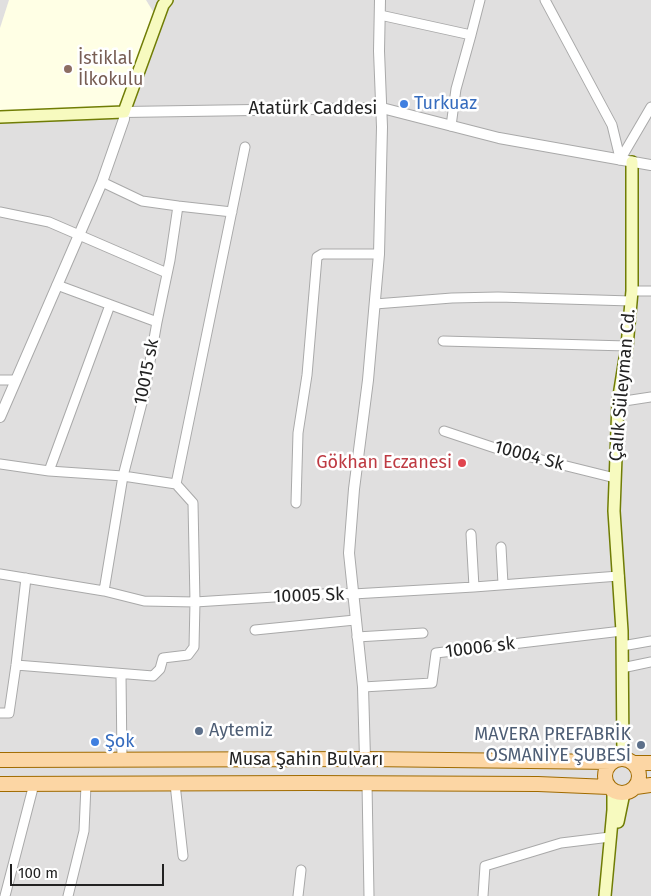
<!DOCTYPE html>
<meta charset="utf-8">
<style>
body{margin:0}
#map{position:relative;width:651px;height:896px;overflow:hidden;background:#f2efe9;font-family:"Fira Sans",sans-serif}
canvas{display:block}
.scale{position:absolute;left:10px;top:864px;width:154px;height:22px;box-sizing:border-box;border:2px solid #222;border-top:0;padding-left:6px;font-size:15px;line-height:18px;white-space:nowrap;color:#222;-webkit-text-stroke:4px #fff;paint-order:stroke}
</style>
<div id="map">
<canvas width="651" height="896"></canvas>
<div class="scale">100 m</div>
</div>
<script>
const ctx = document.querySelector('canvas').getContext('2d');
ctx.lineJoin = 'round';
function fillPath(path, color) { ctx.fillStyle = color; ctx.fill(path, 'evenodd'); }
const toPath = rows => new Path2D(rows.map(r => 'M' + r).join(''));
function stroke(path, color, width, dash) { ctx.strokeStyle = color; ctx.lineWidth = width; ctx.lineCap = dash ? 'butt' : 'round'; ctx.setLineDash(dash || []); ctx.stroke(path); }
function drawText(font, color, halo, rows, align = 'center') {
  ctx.font = font + ' "Fira Sans",sans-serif'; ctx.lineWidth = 5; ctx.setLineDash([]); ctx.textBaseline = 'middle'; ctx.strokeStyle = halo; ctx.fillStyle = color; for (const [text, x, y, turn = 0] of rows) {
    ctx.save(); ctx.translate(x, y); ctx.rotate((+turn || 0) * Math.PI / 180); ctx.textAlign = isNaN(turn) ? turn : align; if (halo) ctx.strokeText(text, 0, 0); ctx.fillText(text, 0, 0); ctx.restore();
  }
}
const residential = toPath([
 [0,0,651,0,651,896,0,896]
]);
const education = toPath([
 [9,0,146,0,154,13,122,110,0,110,0,28]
]);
const minor = toPath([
 [545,0,612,125,620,158],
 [380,15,471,35,456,89,451,126],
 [471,35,480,0],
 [620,160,651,107],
 [102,182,142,201,178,206],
 [0,212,49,222,167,273],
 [57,285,157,322],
 [632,291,651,291],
 [375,304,452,298,498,297,631,301],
 [443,341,627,346],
 [0,380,16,380],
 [618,402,651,397],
 [444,431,498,449,615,478],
 [0,464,49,471,123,476,176,484],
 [49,471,110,305],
 [296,503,298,433,307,375,317,257,322,254,379,254],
 [471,534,474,587],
 [501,547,503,584],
 [0,574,104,591,144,601,195,602,338,593,353,594,474,587,619,576],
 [104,591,123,476,144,395,157,322,170,260,178,206,232,212],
 [255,630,355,620],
 [357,637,423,633],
 [622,646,651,641],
 [16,665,153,676,160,669,163,658,188,655,194,647,195,602,193,503,176,484,245,147],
 [622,668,651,662],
 [121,675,122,760],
 [363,687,432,683,436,653,622,631],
 [0,713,9,713,16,665,26,578],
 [175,784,183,856],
 [367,784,369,896],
 [5,896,34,784],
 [68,896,84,831,86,785],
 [298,896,301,870],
 [483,896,485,866,561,843,610,837]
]);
const tertiary = toPath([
 [0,417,102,182,124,119,124,112,382,108,499,138,651,165],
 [365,759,363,687,349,553,354,489,368,380,379,254,382,127,379,51,380,0]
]);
const secondary = toPath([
 [0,117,124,112,163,5,167,0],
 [623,758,622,631,614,511,618,402,627,346,632,291,632,162],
 [618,822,624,793],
 [605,896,613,810,613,791]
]);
const primary = toPath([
 '605 776a17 17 0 1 1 34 0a17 17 0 1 1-34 0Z',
 [0,760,366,759,612,762],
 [634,763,651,763],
 [0,784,310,783,538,784,609,787],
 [636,787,651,785]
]);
const markers = [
 [68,69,5,"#8d6e63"],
 [404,104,5,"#3f7fe0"],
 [462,463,5,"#e0444e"],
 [199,731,5,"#5c6f8a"],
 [95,742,5,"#3f7fe0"],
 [641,745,5,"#5c6f8a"]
];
const educationNames = [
 ["İstiklal",78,59],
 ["İlkokulu",78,80]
];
const shopNames = [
 ["Turkuaz",414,104],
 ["Şok",105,742]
];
const streetNames = [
 ["Atatürk Caddesi",313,109],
 ["10015 sk",147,372,-79],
 ["Çalık Süleyman Cd.",623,385,-85],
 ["10004 Sk",529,456,15],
 ["10005 Sk",309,596,-2],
 ["10006 sk",480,648,-7],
 ["Musa Şahin Bulvarı",306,760]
];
const healthNames = [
 ["Gökhan Eczanesi",452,463]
];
const serviceNames = [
 ["Aytemiz",209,731],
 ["MAVERA PREFABRİK",631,735,"right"],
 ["OSMANİYE ŞUBESİ",631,756,"right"]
];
fillPath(residential, '#e0dfdf');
fillPath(education, '#ffffe5');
stroke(minor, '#a9a9a9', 11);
stroke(tertiary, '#a9a9a9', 12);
stroke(secondary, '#707d05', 14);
stroke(primary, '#a06b00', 16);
stroke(minor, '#fff', 9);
stroke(tertiary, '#fff', 10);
stroke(secondary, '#f7fabf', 11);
stroke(primary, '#fcd6a4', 14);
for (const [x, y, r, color] of markers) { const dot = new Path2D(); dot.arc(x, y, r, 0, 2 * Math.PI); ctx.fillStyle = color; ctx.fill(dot); stroke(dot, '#fff', 2); }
drawText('18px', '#785e54', '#fff', educationNames, 'left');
drawText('18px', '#366cbe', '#fff', shopNames, 'left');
drawText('18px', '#222', '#fff', streetNames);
drawText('18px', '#be3a42', '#fff', healthNames, 'right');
drawText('18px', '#4e5e75', '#fff', serviceNames, 'left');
</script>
